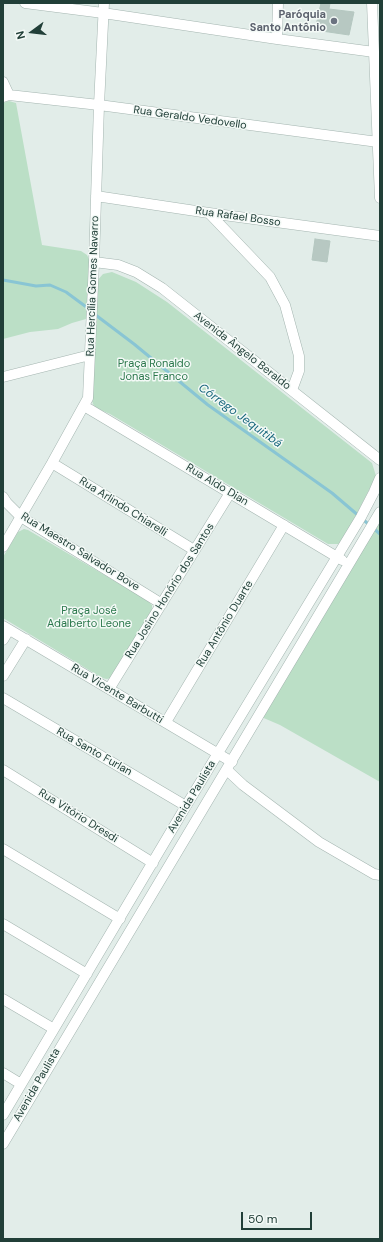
<!DOCTYPE html>
<meta charset="utf-8">
<style>
body{margin:0}
#map{position:relative;width:383px;height:1242px;overflow:hidden;background:#e2ede9;font-family:"DM Sans",sans-serif}
canvas{display:block}
.frame{position:absolute;inset:0;border:4px solid #213f38;pointer-events:none}
.north{position:absolute;left:12px;top:12px;width:40px;height:40px;-webkit-text-stroke:3px #f3f9f6;paint-order:stroke;rotate:255deg;font-size:11px;font-weight:700;line-height:16px;text-align:center;color:#213f38}
.north::after{content:'';display:block;margin:auto;width:14px;height:18px;background:#213f38;clip-path:polygon(50% 0,100% 100%,50% 72%,0 100%)}
.scale{position:absolute;left:241px;top:1212px;width:71px;height:18px;box-sizing:border-box;border:2px solid #213f38;border-top:0;padding-left:5px;font-size:12px;line-height:14px;white-space:nowrap;color:#213f38;-webkit-text-stroke:3px #f3f9f6;paint-order:stroke}
</style>
<div id="map">
<canvas width="383" height="1242"></canvas>
<div class="frame"></div>
<div class="north">N</div>
<div class="scale">50 m</div>
</div>
<script>
const ctx = document.querySelector('canvas').getContext('2d');
ctx.lineJoin = 'round';
function fillPath(path, color) { ctx.fillStyle = color; ctx.fill(path, 'evenodd'); }
const toPath = rows => new Path2D(rows.map(r => 'M' + r).join(''));
function stroke(path, color, width, dash) { ctx.strokeStyle = color; ctx.lineWidth = width; ctx.lineCap = dash ? 'butt' : 'round'; ctx.setLineDash(dash || []); ctx.stroke(path); }
function drawText(font, color, halo, rows, align = 'center') {
  ctx.font = font + ' "DM Sans",sans-serif'; ctx.lineWidth = 3; ctx.setLineDash([]); ctx.textBaseline = 'middle'; ctx.strokeStyle = halo; ctx.fillStyle = color; for (const [text, x, y, turn = 0] of rows) {
    ctx.save(); ctx.translate(x, y); ctx.rotate((+turn || 0) * Math.PI / 180); ctx.textAlign = isNaN(turn) ? turn : align; if (halo) ctx.strokeText(text, 0, 0); ctx.fillText(text, 0, 0); ctx.restore();
  }
}
const green = toPath([
 [9,101,16,103,42,245,81,251,87,255,92,266,94,284,86,319,72,323,58,329,30,332,3,339,3,103],
 [112,272,136,282,167,302,372,463,376,476,347,533,343,541,338,544,328,544,110,414,96,408,93,404,92,400,96,282,103,274],
 [380,512,380,782,280,725,259,716],
 [24,529,28,530,147,600,152,605,152,608,151,613,111,678,107,679,102,678,3,618,3,557,18,532]
]);
const stream = toPath([
 [3,280,36,286,50,285,66,292,89,309],
 [93,313,134,344,208,405,332,493,380,534]
]);
const building = toPath([
 [321,3,330,3,329,9,354,12,349,35,315,30,321,3],
 [315,239,330,241,327,262,312,260,315,239]
]);
const minor = toPath([
 [25,3,103,13,277,39,374,52],
 [372,3,380,198],
 [277,39,278,3],
 [3,82,9,95],
 [3,97,9,95,99,105,378,142],
 [96,196,209,213,380,236],
 [209,213,270,277,285,305,299,356,299,371,292,390],
 [94,262,118,265,136,272,162,288,380,460],
 [3,377,90,355],
 [84,406,342,560],
 [52,463,194,550],
 [3,497,7,503,21,517,162,604],
 [3,547,52,463,88,398,94,262,99,105,104,3],
 [3,626,232,762],
 [3,640,9,630],
 [3,676,26,639],
 [109,689,230,493],
 [3,698,186,806],
 [166,722,284,525],
 [3,770,153,863],
 [227,770,243,785,319,842,374,874,380,875],
 [3,849,120,919],
 [3,924,87,974],
 [3,999,54,1029],
 [3,1073,21,1084],
 [3,1115,186,806,361,517,374,492,380,478],
 [3,1144,380,512]
]);
const markers = [
 [334,21,4,"#6b7280"]
];
const worshipNames = [
 ["Paróquia",326,15],
 ["Santo Antônio",326,28]
];
const streetNames = [
 ["Rua Geraldo Vedovello",190,118,8],
 ["Rua Rafael Bosso",238,217,8],
 ["Rua Hercília Gomes Navarro",93,286,-88],
 ["Avenida Ângelo Beraldo",242,351,38],
 ["Rua Aldo Dian",217,485,31],
 ["Rua Arlindo Chiarelli",123,507,32],
 ["Rua Maestro Salvador Bove",80,552,32],
 ["Rua Josino Honório dos Santos",170,591,-58],
 ["Rua Antônio Duarte",225,624,-59],
 ["Rua Vicente Barbutti",117,694,31],
 ["Rua Santo Furlan",94,752,30],
 ["Avenida Paulista",192,797,-59],
 ["Rua Vitório Dresdi",78,816,32],
 ["Avenida Paulista",37,1085,-60]
];
const parkNames = [
 ["Praça Ronaldo",154,364],
 ["Jonas Franco",154,377],
 ["Praça José",89,611],
 ["Adalberto Leone",89,624]
];
const waterNames = [
 ["Córrego Jequitibá",240,416,36]
];
fillPath(green, '#bbdfc6');
stroke(stream, '#89c5d4', 3);
fillPath(building, '#b7c8c2');
stroke(building, '#b4c7c0', 1);
stroke(minor, '#a4b5b0', 11);
stroke(minor, '#fff', 10);
for (const [x, y, r, color] of markers) { const dot = new Path2D(); dot.arc(x, y, r, 0, 2 * Math.PI); ctx.fillStyle = color; ctx.fill(dot); stroke(dot, '#f3f9f6', 1.5); }
drawText('bold 11px', '#5b616d', '#f3f9f6', worshipNames, 'right');
drawText('11px', '#213f38', '#f3f9f6', streetNames);
drawText('11px', '#2a774b', '#f3f9f6', parkNames);
drawText('italic 12px', '#19687d', '#f3f9f6', waterNames);
</script>
